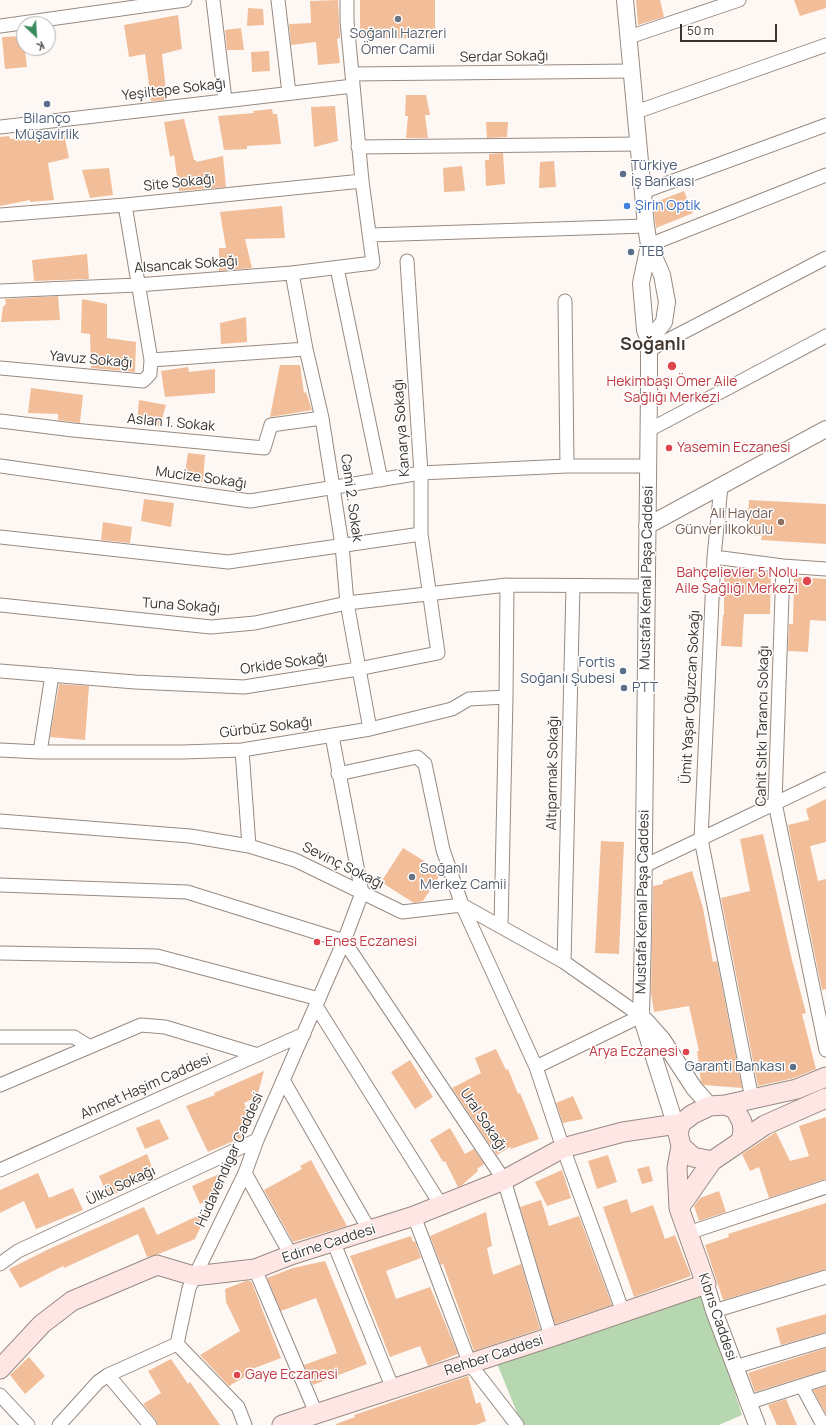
<!DOCTYPE html>
<meta charset="utf-8">
<style>
body{margin:0}
#map{position:relative;width:826px;height:1425px;overflow:hidden;background:#fef8f4;font-family:Manrope,sans-serif}
canvas{display:block}
.north{position:absolute;left:16px;top:16px;width:40px;height:40px;box-sizing:border-box;background:#fff;border:1px solid #b0aeac;border-radius:50%;rotate:155deg;font-size:11px;font-weight:700;line-height:16px;text-align:center;color:#393430}
.north::after{content:'';display:block;margin:auto;width:14px;height:18px;background:#378b5d;clip-path:polygon(50% 0,100% 100%,50% 72%,0 100%)}
.scale{position:absolute;left:680px;top:24px;width:97px;height:18px;box-sizing:border-box;border:2px solid #393430;border-top:0;padding-left:5px;font-size:12px;line-height:14px;white-space:nowrap;color:#393430;-webkit-text-stroke:3px #fff;paint-order:stroke}
</style>
<div id="map">
<canvas width="826" height="1425"></canvas>
<div class="north">K</div>
<div class="scale">50 m</div>
</div>
<script>
const ctx = document.querySelector('canvas').getContext('2d');
ctx.lineJoin = 'round';
function fillPath(path, color) { ctx.fillStyle = color; ctx.fill(path, 'evenodd'); }
const toPath = rows => new Path2D(rows.map(r => 'M' + r).join(''));
function stroke(path, color, width, dash) { ctx.strokeStyle = color; ctx.lineWidth = width; ctx.lineCap = dash ? 'butt' : 'round'; ctx.setLineDash(dash || []); ctx.stroke(path); }
function drawText(font, color, halo, rows, align = 'center') {
  ctx.font = font + ' Manrope,sans-serif'; ctx.lineWidth = 3; ctx.setLineDash([]); ctx.textBaseline = 'middle'; ctx.strokeStyle = halo; ctx.fillStyle = color; for (const [text, x, y, turn = 0] of rows) {
    ctx.save(); ctx.translate(x, y); ctx.rotate((+turn || 0) * Math.PI / 180); ctx.textAlign = isNaN(turn) ? turn : align; if (halo) ctx.strokeText(text, 0, 0); ctx.fillText(text, 0, 0); ctx.restore();
  }
}
const green = toPath([
 [703,1291,742,1415,719,1425,522,1425,496,1361]
]);
const building = toPath([
 [338,0,340,38,337,39,340,63,318,65,316,42,291,45,289,24,311,23,310,1],
 [360,0,435,0,435,38,360,39],
 [636,0,660,0,664,17,638,25],
 [794,0,826,0,826,8,800,16],
 [248,8,263,9,264,25,247,26],
 [178,15,182,49,162,54,167,100,151,101,145,54,129,57,124,25],
 [241,28,244,50,227,50,225,30],
 [23,36,27,67,5,69,2,37],
 [269,51,270,71,252,72,251,52],
 [406,95,426,95,430,115,425,115,428,138,406,138,408,116,405,116],
 [335,106,338,141,314,147,311,107],
 [272,109,273,114,277,114,281,144,247,146,247,149,224,150,218,116,254,113,253,111],
 [184,119,194,160,196,160,196,162,223,156,226,187,179,191,174,155,170,157,164,122],
 [486,122,508,122,507,137,487,138],
 [45,133,46,139,64,134,69,158,48,163,54,200,30,202,30,200,0,206,0,137,9,136,10,139],
 [503,153,505,184,486,186,485,160,489,160,489,154],
 [554,161,556,187,539,188,540,162],
 [462,166,465,191,444,192,443,168],
 [109,168,113,195,90,198,82,170],
 [684,191,693,213,656,228,653,203],
 [282,206,285,238,245,239,252,268,219,271,219,248,226,248,220,212],
 [87,254,89,279,34,281,32,260],
 [58,296,60,320,1,322,3,307,6,304,5,299],
 [82,299,107,304,107,338,136,342,135,372,91,368,90,334,81,333],
 [246,317,247,342,221,344,220,323],
 [280,365,300,365,304,393,306,392,312,410,270,417],
 [188,367,189,372,215,369,215,393,165,397,161,371],
 [31,388,83,395,80,423,58,420,58,414,28,413],
 [139,400,166,405,160,426,137,424],
 [188,453,205,455,203,482,184,479],
 [144,499,174,503,171,527,141,521],
 [749,500,826,504,826,544,761,540,762,536,747,535],
 [103,522,132,527,130,543,101,540],
 [724,571,771,573,770,614,744,614,742,647,721,646,723,615,724,615],
 [794,577,826,579,826,621,810,620,808,652,788,651,789,624,793,624],
 [59,684,89,686,85,740,50,737],
 [826,799,826,842,810,846,818,881,826,879,826,989,822,990,788,825,809,820,806,809],
 [763,834,792,960,806,1013,802,1014,816,1069,794,1078,758,1086,721,898,750,891,740,839],
 [601,841,624,842,619,954,595,953],
 [403,848,442,872,423,901,414,903,381,882],
 [692,871,703,908,713,962,717,961,742,1088,704,1085,701,1082,697,1051,699,1051,689,1006,654,1012,651,993,653,886,663,884,663,881],
 [496,1049,506,1070,508,1069,518,1094,520,1093,539,1139,511,1149,510,1147,497,1155,452,1088,481,1073,475,1058],
 [410,1060,433,1097,415,1109,391,1072],
 [264,1071,257,1097,244,1103,251,1117,243,1137,208,1152,186,1106,215,1095,214,1093],
 [573,1096,583,1119,563,1123,556,1103],
 [826,1117,826,1179,769,1198,759,1167,750,1171,742,1154,776,1132,790,1161,809,1156,799,1126],
 [159,1119,169,1139,145,1149,136,1128],
 [450,1128,465,1154,474,1149,484,1164,477,1169,478,1171,462,1185,458,1187,445,1161,443,1162,430,1140],
 [147,1154,155,1175,108,1197,99,1176],
 [608,1155,617,1182,597,1189,588,1161],
 [311,1160,347,1226,293,1242,264,1190,302,1169,300,1166],
 [649,1166,653,1181,642,1184,637,1169],
 [562,1170,571,1198,547,1206,535,1182],
 [38,1173,49,1198,73,1188,83,1210,36,1229,24,1201,0,1213,0,1190],
 [219,1174,222,1180,213,1198,200,1204,192,1186],
 [719,1191,726,1212,699,1221,694,1206,700,1198],
 [627,1199,631,1213,653,1205,665,1239,675,1235,691,1276,634,1297,603,1207],
 [541,1200,549,1226,579,1216,612,1305,555,1324,520,1207],
 [826,1203,826,1269,723,1300,705,1245,729,1237,728,1234],
 [144,1207,157,1235,208,1211,195,1239,159,1254,147,1257,138,1234,64,1268,63,1266,20,1288,9,1269,49,1249],
 [486,1212,492,1246,487,1248,493,1275,521,1264,540,1329,474,1351,443,1264,441,1265,430,1236],
 [411,1236,413,1242,415,1241,421,1258,386,1271,396,1299,430,1287,458,1354,428,1366,420,1346,390,1357,350,1256],
 [325,1261,367,1364,313,1385,304,1365,337,1353,316,1298,281,1311,267,1278,293,1268],
 [246,1281,250,1281,252,1283,281,1358,252,1369,253,1372,229,1386,200,1355,240,1331,226,1302,225,1289],
 [826,1314,826,1332,781,1345,776,1328],
 [826,1348,826,1370,755,1392,748,1373],
 [29,1357,45,1376,25,1394,10,1375],
 [171,1359,188,1384,190,1382,220,1425,158,1425,156,1420,143,1404,161,1393,148,1371],
 [468,1376,476,1404,480,1402,486,1421,476,1425,336,1425,336,1424,355,1417,354,1415],
 [826,1386,826,1414,813,1390],
 [786,1399,797,1425,777,1425,768,1405]
]);
const minor = toPath([
 [213,0,225,100],
 [278,0,289,93],
 [0,26,185,0],
 [629,37,739,0],
 [352,74,632,71],
 [636,112,826,45],
 [0,127,353,86],
 [358,147,639,144],
 [643,192,826,125],
 [0,215,125,205,362,181],
 [370,235,646,226],
 [649,245,826,175],
 [337,268,381,480],
 [292,273,306,349,322,418,342,545,347,603,370,729],
 [0,291,137,285,292,273,373,263,362,181,347,21,347,0],
 [565,301,567,466],
 [649,350,826,258],
 [151,360,306,349],
 [0,368,143,381,150,374,151,360,125,205],
 [0,421,73,430,264,448,271,425,322,418],
 [649,430,826,336],
 [0,466,250,501,421,473,567,466,648,466],
 [721,486,714,557,701,839,752,1099],
 [0,537,228,562,421,534],
 [714,557,783,566,826,569],
 [783,566,775,803,826,1050],
 [0,605,211,627,255,623,347,603,507,585,647,586],
 [0,671,135,682,244,687,358,669,438,653,421,534,421,473,407,261],
 [332,736,362,893],
 [0,750,40,752,183,752,242,750,370,729,452,709,469,699,506,697],
 [242,750,249,846],
 [40,752,52,675],
 [338,774,417,757,425,764,443,850,462,905,536,1067,563,1148,623,1312],
 [0,821,190,836,249,846,295,860,402,912,462,905,564,962,641,1016,536,1067],
 [644,866,826,779],
 [0,885,187,892,344,941,504,1180,551,1337],
 [501,926,506,697,507,585],
 [0,953,157,956,319,999],
 [564,962,573,586],
 [316,1006,441,1205],
 [0,1037,74,1037,90,1047],
 [283,1080,370,1231],
 [0,1085,141,1025,165,1027,258,1055],
 [0,1170,304,1034],
 [245,1173,291,1255],
 [414,1216,470,1364,517,1425],
 [688,1233,826,1187],
 [333,1241,393,1389],
 [0,1264,18,1251,257,1140],
 [255,1269,316,1413],
 [714,1311,826,1277],
 [735,1367,826,1340],
 [108,1375,150,1425],
 [802,1386,823,1425],
 [0,1395,28,1425],
 [747,1403,826,1378],
 [59,1425,98,1382,108,1375,177,1344],
 [245,1425,238,1407,177,1344,189,1288,245,1173,257,1140,344,941,362,893]
]);
const tertiary = toPath([
 [625,0,646,226,649,245,662,275,667,302,664,322,649,341],
 [649,245,641,283,645,330,649,341,649,391,643,933,641,1016,678,1133],
 [647,526,826,429],
 [645,1020,662,1039,694,1088,710,1106],
 [706,1284,714,1311,757,1425]
]);
const secondary = toPath([
 [826,1077,797,1089,725,1105,710,1106,693,1114,681,1123,678,1133,681,1146,693,1157,712,1161,765,1125,826,1098],
 [725,1105,735,1109,742,1122,743,1131,741,1141],
 [679,1208,712,1161],
 [0,1369,42,1324,72,1301,157,1265,194,1276,255,1269,291,1255,414,1216,504,1180,563,1148,623,1132,677,1124],
 [282,1425,551,1337,706,1284,679,1208,677,1168,681,1146]
]);
const markers = [
 [398,19,4,"#6b7280"],
 [47,104,4,"#5c6f8a"],
 [623,174,4,"#5c6f8a"],
 [627,206,4,"#3f7fe0"],
 [631,252,4,"#5c6f8a"],
 [672,366,5,"#e0444e"],
 [669,448,4,"#e0444e"],
 [781,522,4,"#8d6e63"],
 [807,581,5,"#e0444e"],
 [623,671,4,"#5c6f8a"],
 [624,688,4,"#5c6f8a"],
 [412,877,4,"#6b7280"],
 [317,942,4,"#e0444e"],
 [686,1052,4,"#e0444e"],
 [793,1067,4,"#5c6f8a"],
 [237,1375,4,"#e0444e"]
];
const worshipNames = [
 ["Soğanlı Hazreri",398,34],
 ["Ömer Camii",398,50],
 ["Soğanlı",420,869,"left"],
 ["Merkez Camii",420,885,"left"]
];
const streetNames = [
 ["Serdar Sokağı",504,57,-1],
 ["Yeşiltepe Sokağı",174,90,-7],
 ["Site Sokağı",179,183,-6],
 ["Alsancak Sokağı",186,265,-4],
 ["Yavuz Sokağı",91,360,5],
 ["Aslan 1. Sokak",171,423,5],
 ["Kanarya Sokağı",402,428,-94],
 ["Mucize Sokağı",201,478,8],
 ["Cami 2. Sokak",351,498,82],
 ["Mustafa Kemal Paşa Caddesi",647,578,-89],
 ["Tuna Sokağı",181,606,4],
 ["Orkide Sokağı",284,664,-8],
 ["Ümit Yaşar Oğuzcan Sokağı",691,697,-87],
 ["Cahit Sıtkı Tarancı Sokağı",763,726,-89],
 ["Gürbüz Sokağı",266,728,-7],
 ["Altıparmak Sokağı",553,773,-89],
 ["Sevinç Sokağı",343,866,26],
 ["Mustafa Kemal Paşa Caddesi",643,902,-89],
 ["Ahmet Haşim Caddesi",146,1087,-24],
 ["Ural Sokağı",483,1120,56],
 ["Hüdavendigar Caddesi",230,1160,-66],
 ["Ülkü Sokağı",121,1186,-25],
 ["Edirne Caddesi",329,1244,-18],
 ["Kıbrıs Caddesi",717,1317,71],
 ["Rehber Caddesi",494,1356,-18]
];
const serviceNames = [
 ["Bilanço",47,119,"center"],
 ["Müşavirlik",47,135,"center"],
 ["Türkiye",631,166],
 ["İş Bankası",631,182],
 ["TEB",639,252],
 ["Fortis",615,663,"right"],
 ["Soğanlı Şubesi",615,679,"right"],
 ["PTT",632,688],
 ["Garanti Bankası",785,1067,"right"]
];
const shopNames = [
 ["Şirin Optik",635,206]
];
const healthNames = [
 ["Hekimbaşı Ömer Aile",672,382,"center"],
 ["Sağlığı Merkezi",672,398,"center"],
 ["Yasemin Eczanesi",677,448],
 ["Bahçelievler 5 Nolu",798,573,"right"],
 ["Aile Sağlığı Merkezi",798,589,"right"],
 ["Enes Eczanesi",325,942],
 ["Arya Eczanesi",678,1052,"right"],
 ["Gaye Eczanesi",245,1375]
];
const educationNames = [
 ["Ali Haydar",773,514],
 ["Günver İlkokulu",773,530]
];
const districtNames = [
 ["Soğanlı",653,345]
];
fillPath(green, '#b7d7b0');
fillPath(building, '#f2bd99');
stroke(minor, '#978a81', 15);
stroke(tertiary, '#978a81', 18);
stroke(secondary, '#978a81', 21);
stroke(minor, '#fff', 13);
stroke(tertiary, '#fff', 16);
stroke(secondary, '#fee6e5', 19);
for (const [x, y, r, color] of markers) { const dot = new Path2D(); dot.arc(x, y, r, 0, 2 * Math.PI); ctx.fillStyle = color; ctx.fill(dot); stroke(dot, '#fff', 1.5); }
drawText('14px', '#5b616d', '#fff', worshipNames);
drawText('14px', '#393430', '#fff', streetNames);
drawText('14px', '#4e5e75', '#fff', serviceNames, 'left');
drawText('14px', '#366cbe', '#fff', shopNames, 'left');
drawText('14px', '#be3a42', '#fff', healthNames, 'left');
drawText('14px', '#785e54', '#fff', educationNames, 'right');
drawText('bold 18px', '#453a32', '#fff', districtNames);
</script>
